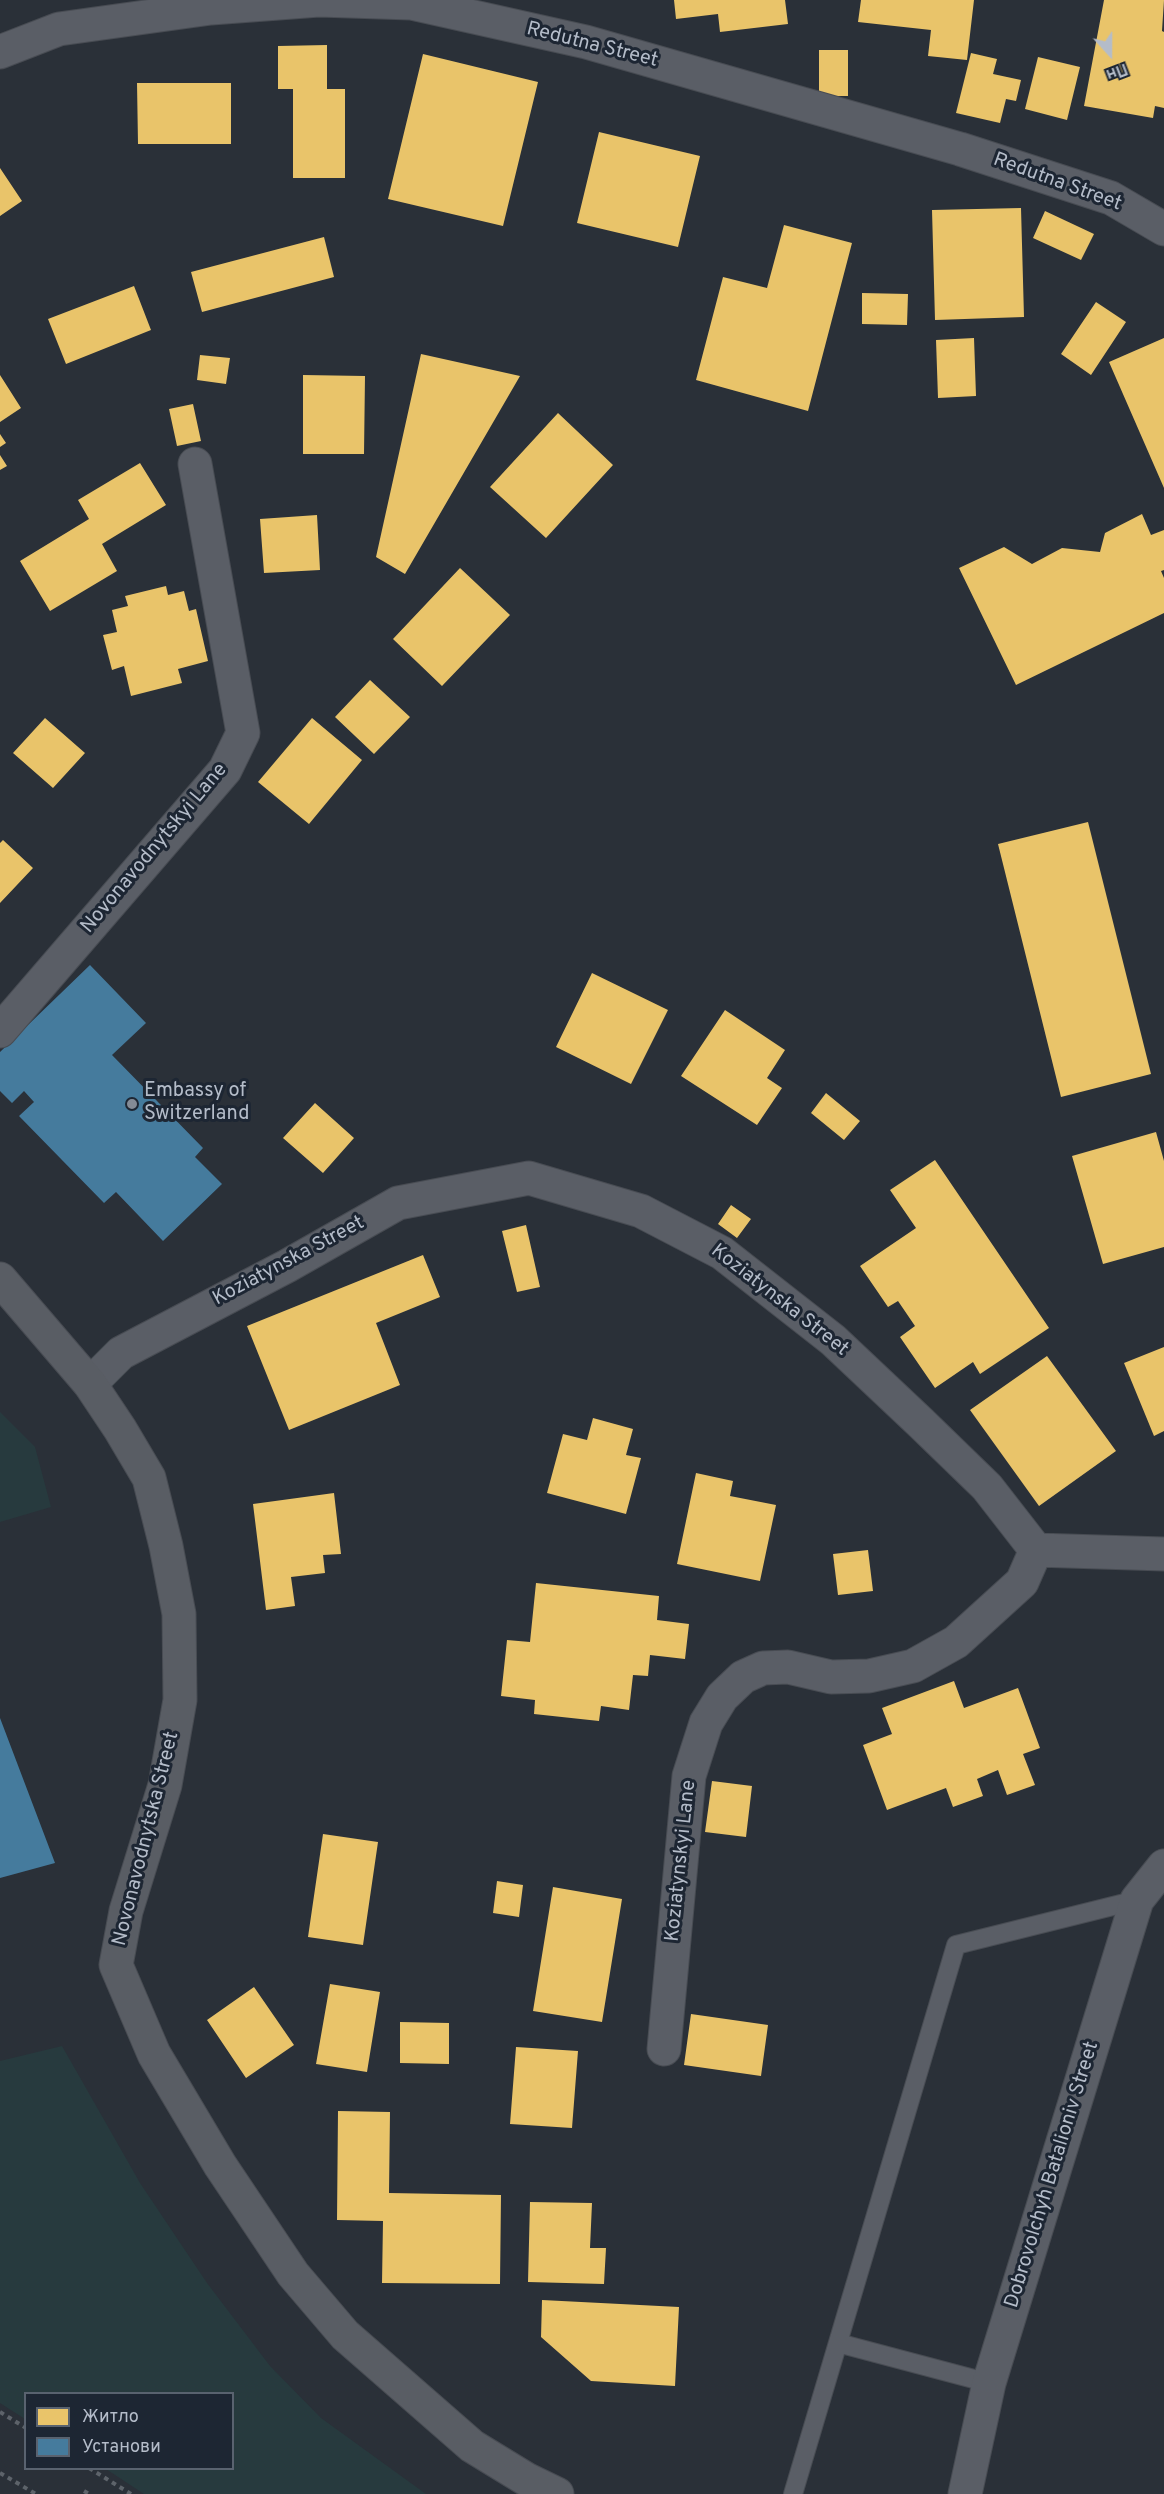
<!DOCTYPE html>
<meta charset="utf-8">
<style>
body{margin:0}
#map{position:relative;width:1164px;height:2494px;overflow:hidden;background:#2a3038;font-family:Overpass,sans-serif}
canvas{display:block}
.legend{position:absolute;left:24px;top:2392px;width:210px;height:78px;box-sizing:border-box;background:#1d2633;border:2px solid #59626f;margin:0;padding:8px 10px;list-style:none;font-size:18px;color:#b4bcc9}
.legend li{display:flex;align-items:center;gap:12px;height:30px}
.legend b{width:30px;border:2px solid #59626f}
.north{position:absolute;left:1080px;top:24px;width:60px;height:60px;-webkit-text-stroke:4px #1d2633;paint-order:stroke;rotate:159deg;font-size:16px;font-weight:700;line-height:24px;text-align:center;color:#b4bcc9}
.north::after{content:'';display:block;margin:auto;width:21px;height:27px;background:#b4bcc9;clip-path:polygon(50% 0,100% 100%,50% 72%,0 100%)}
</style>
<div id="map">
<canvas width="1164" height="2494"></canvas>
<ul class="legend">
<li><b style="height:16px;background:#e9c46a"></b>Житло</li>
<li><b style="height:16px;background:#457b9d"></b>Установи</li>
</ul>
<div class="north">Пн</div>
</div>
<script>
const ctx = document.querySelector('canvas').getContext('2d');
ctx.lineJoin = 'round';
function fillPath(path, color) { ctx.fillStyle = color; ctx.fill(path, 'evenodd'); }
const toPath = rows => new Path2D(rows.map(r => 'M' + r).join(''));
function stroke(path, color, width, dash) { ctx.strokeStyle = color; ctx.lineWidth = width; ctx.lineCap = dash ? 'butt' : 'round'; ctx.setLineDash(dash || []); ctx.stroke(path); }
function drawText(font, color, halo, rows, align = 'center') {
  ctx.font = font + ' Overpass,sans-serif'; ctx.lineWidth = 6; ctx.setLineDash([]); ctx.textBaseline = 'middle'; ctx.strokeStyle = halo; ctx.fillStyle = color; for (const [text, x, y, turn = 0] of rows) {
    ctx.save(); ctx.translate(x, y); ctx.rotate((+turn || 0) * Math.PI / 180); ctx.textAlign = isNaN(turn) ? turn : align; if (halo) ctx.strokeText(text, 0, 0); ctx.fillText(text, 0, 0); ctx.restore();
  }
}
const green = toPath([
 [0,1412,35,1447,51,1507,0,1522],
 [62,2046,140,2183,207,2283,270,2366,321,2418,426,2494,144,2494,106,2469,232,2468,232,2394,26,2394,25,2419,0,2403,0,2061]
]);
const homes = toPath([
 [674,0,785,0,788,24,720,32,718,14,676,19],
 [861,0,974,0,967,60,928,56,931,30,858,22],
 [1104,0,1164,0,1162,31,1164,32,1164,108,1155,106,1153,118,1084,106],
 [327,45,327,89,345,89,345,178,293,178,293,89,278,89,278,46],
 [819,50,848,50,848,96,819,96],
 [971,53,997,59,993,74,1021,80,1016,101,1006,99,1000,123,956,113],
 [423,54,538,82,503,226,388,199],
 [1038,57,1080,67,1067,120,1025,109],
 [137,83,231,83,231,144,138,144],
 [599,132,700,156,678,247,577,223],
 [0,168,22,201,0,216],
 [1021,208,1024,317,935,320,932,210],
 [1045,211,1094,234,1081,260,1033,238],
 [784,225,852,243,808,411,696,380,723,277,767,288],
 [324,237,334,277,202,312,191,272],
 [134,286,151,330,66,364,48,319],
 [862,293,908,294,907,325,862,324],
 [1096,302,1126,322,1091,375,1061,354],
 [974,338,976,396,938,398,936,340],
 [1164,338,1164,488,1109,362],
 [421,354,520,376,405,574,376,557],
 [200,355,230,358,226,384,197,380],
 [0,375,21,408,0,422],
 [303,375,365,376,364,454,303,454],
 [193,404,201,441,177,446,169,409],
 [558,413,613,465,546,538,490,487],
 [0,434,6,443,0,447],
 [0,455,7,466,0,470],
 [140,463,166,505,102,544,117,571,50,611,20,561,89,519,78,500],
 [1142,514,1151,535,1164,530,1164,570,1161,571,1164,578,1164,613,1016,685,959,568,1004,547,1032,564,1062,548,1100,552,1105,533],
 [317,515,320,570,264,573,260,519],
 [460,568,510,615,442,686,393,639],
 [166,586,168,595,184,591,189,611,196,609,208,661,178,669,182,683,131,696,124,666,112,670,103,635,117,632,112,610,128,606,125,596],
 [370,680,410,717,374,754,335,717],
 [45,718,85,753,53,788,13,753],
 [312,718,362,760,309,824,258,782],
 [1088,822,1151,1074,1061,1097,998,844],
 [3,840,33,868,0,903,0,843],
 [592,973,668,1010,631,1084,556,1047],
 [725,1010,785,1050,767,1078,782,1088,757,1125,681,1076],
 [826,1093,860,1121,844,1140,811,1113],
 [315,1103,354,1138,323,1173,283,1138],
 [1156,1132,1164,1161,1164,1247,1103,1264,1072,1156],
 [935,1160,1049,1328,980,1374,973,1362,935,1388,900,1337,915,1326,898,1301,888,1307,860,1266,916,1228,890,1190],
 [731,1205,751,1219,737,1238,718,1224],
 [526,1225,540,1287,517,1292,502,1231],
 [423,1255,440,1297,376,1323,400,1385,289,1430,247,1326],
 [1164,1347,1164,1431,1154,1436,1124,1363],
 [1047,1356,1116,1451,1039,1506,970,1410],
 [593,1418,633,1429,626,1455,641,1458,626,1514,547,1493,563,1434,587,1440],
 [696,1473,733,1481,730,1496,776,1505,760,1581,677,1564],
 [334,1493,341,1554,323,1555,325,1573,291,1577,295,1606,266,1610,253,1504],
 [868,1550,873,1591,838,1595,833,1554],
 [536,1583,659,1596,657,1620,689,1624,685,1659,650,1655,648,1676,633,1675,629,1710,601,1706,599,1721,534,1714,535,1700,501,1696,507,1640,530,1642],
 [954,1681,964,1708,1018,1688,1040,1748,1023,1754,1035,1785,1007,1795,998,1770,977,1779,983,1796,953,1807,946,1788,887,1810,863,1745,892,1734,882,1708],
 [712,1781,752,1786,746,1837,705,1832],
 [323,1834,378,1842,363,1945,308,1937],
 [497,1881,523,1885,519,1917,493,1913],
 [553,1887,622,1899,602,2022,533,2011],
 [330,1984,380,1992,367,2072,316,2064],
 [254,1987,294,2045,246,2078,207,2020],
 [691,2014,768,2025,761,2076,684,2065],
 [400,2022,449,2023,449,2064,400,2063],
 [516,2047,578,2051,572,2128,510,2124],
 [338,2111,390,2112,389,2193,501,2195,500,2284,382,2283,383,2221,337,2220],
 [530,2202,592,2203,590,2248,606,2248,604,2284,528,2282],
 [542,2300,679,2307,675,2386,591,2381,541,2337]
]);
const public = toPath([
 [90,965,146,1023,112,1055,203,1148,195,1157,222,1184,163,1241,116,1192,104,1203,19,1116,34,1102,24,1091,12,1103,0,1091,0,1052],
 [0,1718,55,1863,0,1878]
]);
const path = toPath([
 [0,2412,26,2428],
 [89,2468,131,2494],
 [0,2473,36,2494],
 [84,2491,89,2494]
]);
const lane = toPath([
 [838,2343,989,2383],
 [793,2494,956,1945,1137,1900]
]);
const street = toPath([
 [0,52,59,29,211,8,319,0,411,3,586,42,960,149,1111,198,1164,229],
 [0,1031,225,770,243,733,195,464],
 [90,1384,121,1353,287,1266,398,1203,529,1178,641,1211,722,1253,833,1340,921,1423,987,1487,1036,1550,1164,1554],
 [664,2049,689,1776,706,1723,722,1697,743,1677,763,1668,788,1667,831,1677,869,1676,913,1666,956,1642,1022,1582,1036,1550],
 [965,2494,989,2383,1137,1900,1164,1866]
]);
const secondary = toPath([
 [0,1279,90,1384,120,1429,149,1478,166,1546,179,1614,180,1700,165,1785,126,1911,116,1965,154,2054,220,2165,293,2274,345,2335,472,2446,526,2479,557,2494]
]);
const markers = [
 [132,1104,6,"#848b96"]
];
const streetNames = [
 ["Redutna Street",592,46,14],
 ["Redutna Street",1057,183,20],
 ["Novonavodnytskyi Lane",155,849,-50],
 ["Koziatynska Street",289,1262,-28],
 ["Koziatynska Street",779,1301,38],
 ["Novonavodnytska Street",147,1839,-76],
 ["Koziatynskyi Lane",682,1861,-84],
 ["Dobrovolchyh Batalioniv Street",1053,2175,-73]
];
const poiNames = [
 ["Embassy of",144,1092],
 ["Switzerland",144,1115]
];
fillPath(green, '#273a3e');
fillPath(homes, '#e9c46a');
fillPath(public, '#457b9d');
stroke(lane, '#484c53', 20);
stroke(street, '#484c53', 35);
stroke(secondary, '#484c53', 35);
stroke(path, '#5d636a', 4, [4.5, 4.5]);
stroke(lane, '#5a5e66', 18);
stroke(street, '#5a5e66', 33);
stroke(secondary, '#595d64', 33);
for (const [x, y, r, color] of markers) { const dot = new Path2D(); dot.arc(x, y, r, 0, 2 * Math.PI); ctx.fillStyle = color; ctx.fill(dot); stroke(dot, '#1d2633', 2); }
drawText('20px', '#b4bcc9', '#1d2633', streetNames);
drawText('20px', '#b4bcc9', '#1d2633', poiNames, 'left');
</script>
